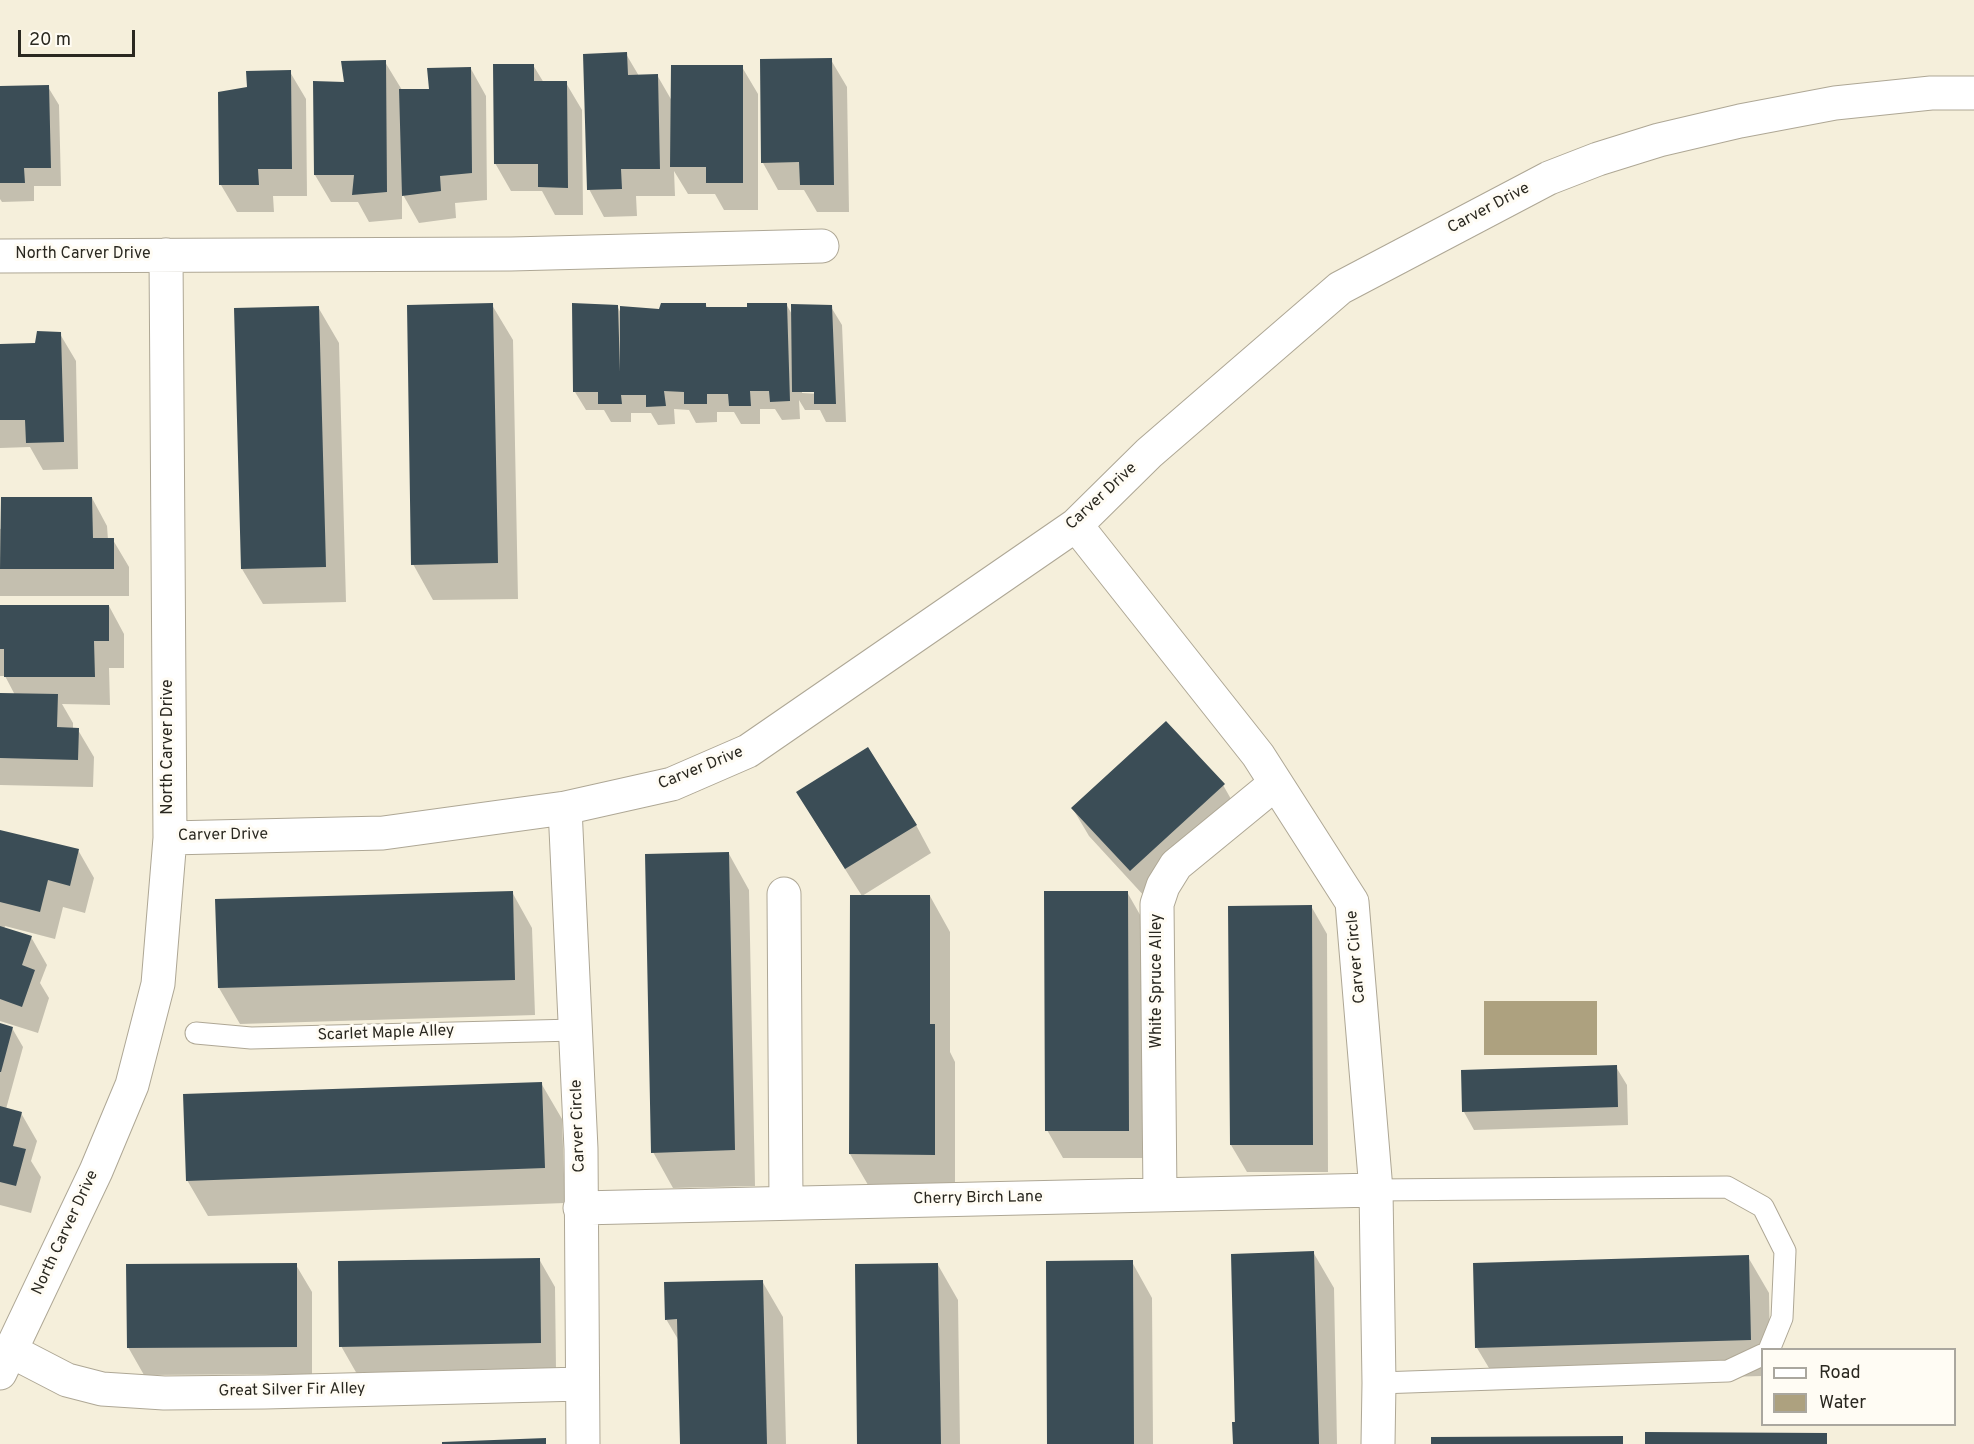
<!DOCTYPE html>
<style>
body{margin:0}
#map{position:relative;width:1974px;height:1444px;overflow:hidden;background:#f5efdb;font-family:Overpass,sans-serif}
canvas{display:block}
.legend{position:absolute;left:1761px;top:1348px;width:195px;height:78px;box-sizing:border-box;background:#fffcf4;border:2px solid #aaa79f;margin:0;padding:8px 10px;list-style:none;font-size:18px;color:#2a2820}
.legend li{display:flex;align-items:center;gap:12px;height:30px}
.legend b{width:30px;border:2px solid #aaa79f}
.scale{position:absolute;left:18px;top:30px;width:117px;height:27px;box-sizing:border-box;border:3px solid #2a2820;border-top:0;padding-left:8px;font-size:18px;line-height:21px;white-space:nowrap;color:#2a2820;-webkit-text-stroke:4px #fffcf4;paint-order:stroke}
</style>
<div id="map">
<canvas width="1974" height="1444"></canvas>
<ul class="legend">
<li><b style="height:8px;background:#fff"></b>Road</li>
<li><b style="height:16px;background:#ada17f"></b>Water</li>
</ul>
<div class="scale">20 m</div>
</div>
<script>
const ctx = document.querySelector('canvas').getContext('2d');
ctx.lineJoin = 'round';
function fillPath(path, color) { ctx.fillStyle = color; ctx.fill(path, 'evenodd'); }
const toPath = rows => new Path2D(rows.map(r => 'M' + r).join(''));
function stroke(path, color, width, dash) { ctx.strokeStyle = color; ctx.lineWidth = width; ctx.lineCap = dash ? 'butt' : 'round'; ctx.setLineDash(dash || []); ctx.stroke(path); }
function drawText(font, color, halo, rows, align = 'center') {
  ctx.font = font + ' Overpass,sans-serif'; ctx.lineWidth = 6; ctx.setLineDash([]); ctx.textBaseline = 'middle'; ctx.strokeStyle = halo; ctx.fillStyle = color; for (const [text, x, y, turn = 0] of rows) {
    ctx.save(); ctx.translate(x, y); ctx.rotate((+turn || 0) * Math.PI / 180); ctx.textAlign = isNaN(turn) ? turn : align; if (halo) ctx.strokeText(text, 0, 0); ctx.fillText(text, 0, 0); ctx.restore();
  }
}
const water = toPath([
 [1484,1001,1597,1001,1597,1055,1484,1055]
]);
const shadow = toPath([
 [626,54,639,76,657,75,672,101,742,67,758,94,758,210,724,210,715,194,688,194,674,171,675,196,636,196,637,216,604,217,589,189],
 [831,60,847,87,849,212,817,212,804,190,778,190,763,163],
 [385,62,402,90,431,90,471,69,486,96,487,200,455,203,456,218,419,223,402,193,402,219,369,222,358,202,331,202,315,175,345,83],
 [533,65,544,83,566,83,582,110,583,215,555,215,542,191,511,191,495,163],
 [290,72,306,99,307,196,273,196,274,212,237,212,221,185,249,88],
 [48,87,59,105,61,186,34,186,34,201,2,202,0,199,0,88],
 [786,304,793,316,831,307,842,325,846,422,826,422,820,410,805,410,799,400,800,419,782,420,775,409,760,409,760,424,741,424,734,412,717,412,717,422,696,423,689,410,674,409,675,424,658,425,651,413,631,413,631,422,611,422,604,410,586,410,575,392,617,306,622,315,706,305,707,308,748,308],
 [802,390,822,391,821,394,802,393],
 [492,305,513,340,518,599,433,600,413,564],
 [318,307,339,343,346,602,263,604,242,569],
 [60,334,76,361,78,469,43,470,30,447,0,448,0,345,37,344],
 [92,498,107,526,108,540,113,540,129,567,129,596,0,596,0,529],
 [0,606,109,606,124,634,124,668,109,668,110,705,62,704,73,723,73,729,78,730,94,757,93,787,0,785,0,694,15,695,5,676,0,676],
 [1223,785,1239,813,1146,898,1089,836,1073,809],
 [814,820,916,825,931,853,862,896],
 [0,831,78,850,94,878,85,913,63,907,55,939,5,926,4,929,31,937,47,965,40,983,49,998,38,1033,0,1021],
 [729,854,749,890,755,1186,673,1188,653,1152],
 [512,892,532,928,535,1015,240,1024,219,988,217,901],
 [1127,892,1143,920,1144,1158,1063,1158,1047,1130],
 [930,896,950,932,950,1052,955,1062,955,1190,871,1190,850,1154],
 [1311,906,1327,934,1328,1172,1247,1172,1231,1145],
 [0,1025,12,1028,23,1047,6,1109,21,1113,37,1141,31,1161,41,1177,31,1213,0,1205],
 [1616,1067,1627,1085,1628,1125,1474,1130,1464,1112],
 [541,1083,562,1119,565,1203,208,1216,187,1180],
 [1313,1252,1334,1288,1337,1444,1235,1444,1232,1255],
 [1748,1257,1769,1293,1770,1350,1762,1350,1762,1376,1498,1383,1477,1348],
 [539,1259,555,1287,556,1370,357,1374,341,1346],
 [1132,1262,1152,1298,1153,1444,1049,1444],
 [296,1265,312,1292,312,1374,144,1375,128,1347],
 [938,1265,958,1300,960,1444,859,1444],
 [762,1281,783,1317,786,1444,681,1444,679,1341,666,1319]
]);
const building = toPath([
 [627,52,628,75,658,74,660,169,621,169,622,189,587,190,583,54],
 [832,58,834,185,800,185,799,162,761,163,760,59],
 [386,60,387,192,352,195,354,175,314,175,313,81,344,82,341,61],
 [493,64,534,64,534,81,567,81,568,188,538,187,538,164,494,164],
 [671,65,743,65,743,183,706,183,706,167,670,167],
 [471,67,472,173,440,176,441,191,402,196,399,89,429,89,427,68],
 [291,70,292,169,258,169,259,185,219,185,218,92,247,87,246,71],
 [49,85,51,168,24,168,25,183,0,183,0,86],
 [493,303,498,563,411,565,407,305],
 [572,303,618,305,620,372,620,306,659,309,661,303,706,303,706,307,747,307,747,303,787,303,790,401,770,402,769,391,750,391,751,406,729,406,728,394,707,394,707,404,684,404,684,392,664,391,666,406,646,407,646,395,621,395,622,404,598,404,598,392,573,392],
 [791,304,832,305,836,404,814,404,814,392,792,392],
 [319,306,326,567,241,569,234,308],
 [37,331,61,332,64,442,26,443,25,420,0,420,0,344,35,343],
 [1,497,92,497,93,538,114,538,114,569,0,569],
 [0,605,109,605,109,641,94,641,95,677,4,677,4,649,0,649],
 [0,693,58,694,57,727,79,728,78,760,0,758],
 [1166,721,1225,784,1130,871,1071,808],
 [868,747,917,825,845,869,796,792],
 [0,830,79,849,70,886,48,880,40,912,0,902],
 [729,852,735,1150,651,1153,645,854],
 [513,891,515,980,218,988,215,899],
 [1044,891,1128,891,1129,1131,1045,1131],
 [850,895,930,895,930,1024,935,1024,935,1155,849,1154],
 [1312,905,1313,1145,1230,1145,1228,906],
 [0,926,32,936,22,965,35,970,22,1007,0,999],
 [0,1023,13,1027,1,1072,0,1072],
 [1617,1065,1618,1107,1462,1112,1461,1070],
 [542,1082,545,1168,186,1181,183,1094],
 [0,1106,22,1112,13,1146,26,1149,16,1186,0,1182],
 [1314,1251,1319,1444,1233,1444,1232,1422,1235,1422,1231,1254],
 [1749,1255,1751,1340,1475,1348,1473,1263],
 [540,1258,541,1343,339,1347,338,1261],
 [1133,1260,1134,1444,1047,1444,1046,1261],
 [297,1263,297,1347,127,1348,126,1264],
 [938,1263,941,1444,857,1444,855,1264],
 [763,1280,767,1444,680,1444,677,1319,665,1320,664,1282],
 [1645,1432,1827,1433,1827,1444,1645,1444],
 [1623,1436,1623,1444,1431,1444,1431,1437],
 [546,1438,546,1444,442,1444,442,1442]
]);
const lane = toPath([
 [196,1033,251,1038,575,1030],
 [1376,1190,1727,1187,1763,1207,1785,1251,1782,1318,1769,1350],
 [1379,1383,1728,1371,1762,1355]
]);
const street = toPath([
 [0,256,511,254,822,246],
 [1076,525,1258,755,1352,902,1376,1190,1379,1383,1378,1444],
 [565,808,581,1149,583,1444],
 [170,838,383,833,565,808,672,784,748,751,1076,525,1149,453,1340,288,1549,178,1598,159,1659,140,1740,121,1835,103,1931,93,1974,93],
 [784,894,786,1203],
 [1160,1195,1157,904,1163,886,1176,865,1276,783],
 [580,1208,1376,1190],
 [11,1351,67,1380,102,1389,164,1393,265,1392,582,1384],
 [0,1373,96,1171,132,1085,158,984,170,838,166,255]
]);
const streetNames = [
 ["Carver Drive",1489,209,-28],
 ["North Carver Drive",83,255],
 ["Carver Drive",1102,497,-43],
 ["North Carver Drive",169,747,-90],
 ["Carver Drive",701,769,-22],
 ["Carver Drive",223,836,-1],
 ["Carver Circle",1357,957,-95],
 ["White Spruce Alley",1158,981,-90],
 ["Scarlet Maple Alley",386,1034,-2],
 ["Carver Circle",579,1126,-92],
 ["Cherry Birch Lane",978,1199,-1],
 ["North Carver Drive",66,1233,-65],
 ["Great Silver Fir Alley",292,1391,-1]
];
fillPath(water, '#ada17f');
fillPath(shadow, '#0003');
fillPath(building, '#3b4d56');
stroke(lane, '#aea795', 23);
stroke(street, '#aea795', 35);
stroke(lane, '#fff', 21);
stroke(street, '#fff', 33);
drawText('16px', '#2a2820', '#fffcf4', streetNames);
</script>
